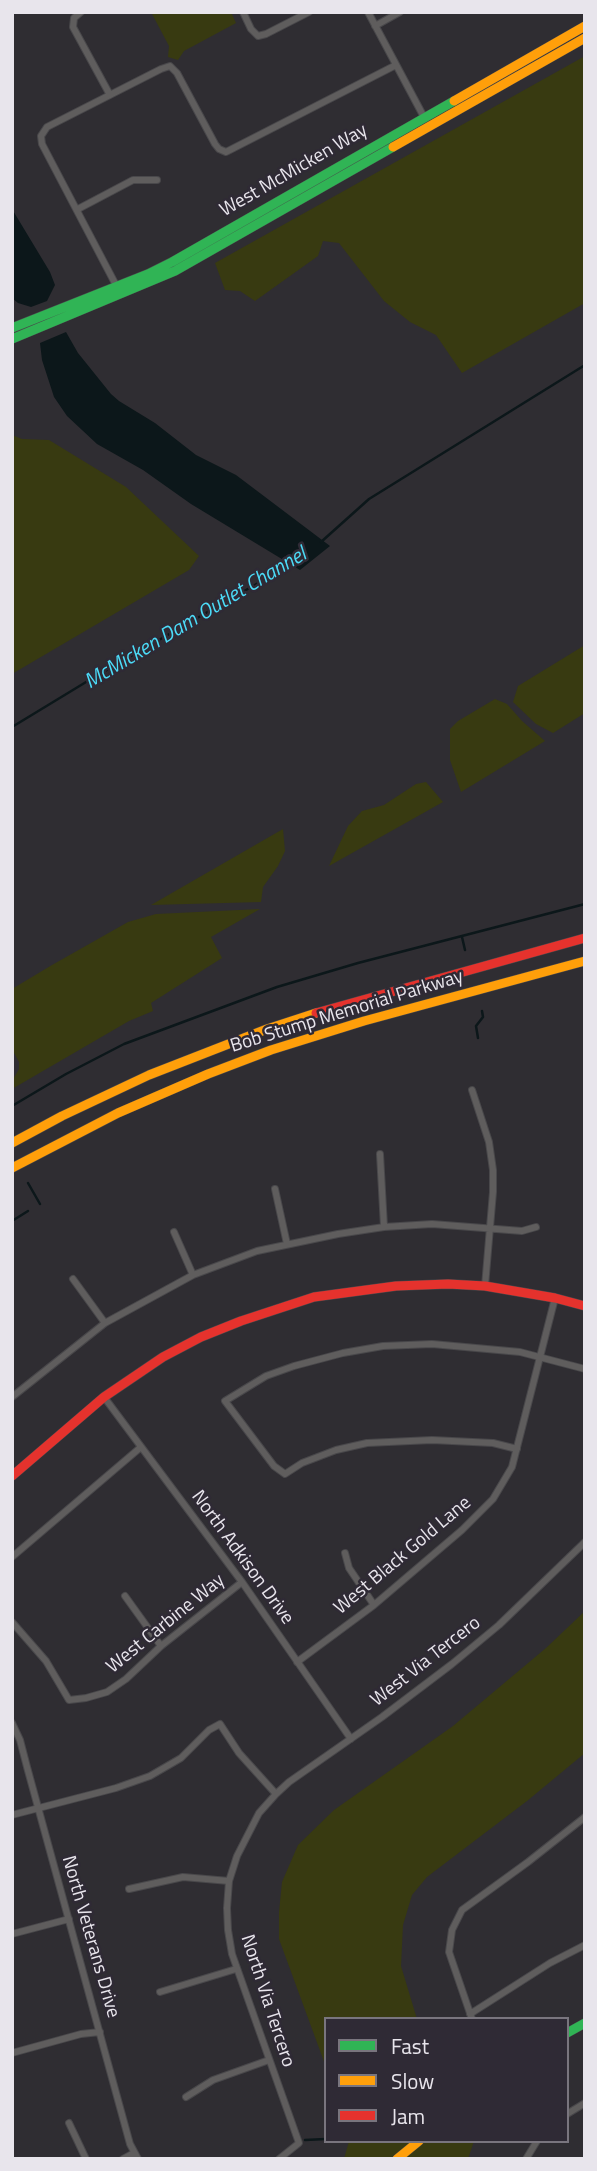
<!DOCTYPE html>
<style>
body{margin:0}
#map{position:relative;width:597px;height:2171px;overflow:hidden;background:#2f2d32;font-family:"Titillium Web",sans-serif}
canvas{display:block}
.frame{position:absolute;inset:0;border:14px solid #e8e5ec;pointer-events:none}
.legend{position:absolute;left:324px;top:2017px;width:245px;height:126px;box-sizing:border-box;background:#2f2a35;border:2px solid #79757e;margin:0;padding:9px 12px;list-style:none;font-size:21px;color:#e8e5ec}
.legend li{display:flex;align-items:center;gap:14px;height:35px}
.legend b{width:35px;border:2px solid #79757e}
</style>
<div id="map">
<canvas width="597" height="2171"></canvas>
<div class="frame"></div>
<ul class="legend">
<li><b style="height:9px;background:#30b455"></b>Fast</li>
<li><b style="height:9px;background:#ff9f0a"></b>Slow</li>
<li><b style="height:9px;background:#e5322d"></b>Jam</li>
</ul>
</div>
<script>
const ctx = document.querySelector('canvas').getContext('2d');
ctx.lineJoin = 'round';
function fillPath(path, color) { ctx.fillStyle = color; ctx.fill(path, 'evenodd'); }
const toPath = rows => new Path2D(rows.map(r => 'M' + r).join(''));
function stroke(path, color, width, dash) { ctx.strokeStyle = color; ctx.lineWidth = width; ctx.lineCap = dash ? 'butt' : 'round'; ctx.setLineDash(dash || []); ctx.stroke(path); }
function drawText(font, color, halo, rows, align = 'center') {
  ctx.font = font + ' "Titillium Web",sans-serif'; ctx.lineWidth = 5; ctx.setLineDash([]); ctx.textBaseline = 'middle'; ctx.strokeStyle = halo; ctx.fillStyle = color; for (const [text, x, y, turn = 0] of rows) {
    ctx.save(); ctx.translate(x, y); ctx.rotate((+turn || 0) * Math.PI / 180); ctx.textAlign = isNaN(turn) ? turn : align; if (halo) ctx.strokeText(text, 0, 0); ctx.fillText(text, 0, 0); ctx.restore();
  }
}
const green = toPath([
 [151,12,231,12,236,23,184,51,178,60,168,57,169,46],
 [585,56,585,303,462,373,436,335,410,322,384,301,339,243,323,241,318,256,255,301,240,291,225,290,215,263],
 [12,435,22,439,49,440,126,487,199,556,189,570,12,674],
 [585,645,585,713,553,733,536,724,513,702,518,686],
 [495,699,507,704,522,721,545,741,461,792,450,760,450,729,458,721],
 [426,782,443,802,329,866,348,826,362,811,384,805,416,784],
 [283,829,285,851,278,866,263,887,261,902,151,905],
 [260,909,211,937,222,958,151,1003,153,1011,129,1021,12,1089,12,1081,19,1069,19,1062,12,1049,12,989,52,965,128,922,156,914],
 [585,1611,585,1753,527,1801,427,1877,412,1895,403,1925,401,1966,417,2019,326,2019,326,2067,279,1939,279,1912,282,1882,298,1845,334,1810,453,1726,546,1648],
 [349,2141,474,2141,468,2159,344,2159]
]);
const water = toPath([
 [12,209,50,272,55,285,47,301,31,307,18,303,12,298],
 [66,332,78,353,111,394,119,401,155,423,196,455,236,475,330,546,300,570,191,504,143,470,97,444,67,416,54,397,42,360,40,343]
]);
const stream = toPath([
 [321,542,369,499,585,365],
 [12,727,91,679,293,563],
 [462,937,465,950],
 [478,1038,476,1026,483,1017,482,1011],
 [12,1106,66,1074,124,1044,277,987,358,963,585,904],
 [28,1183,40,1204],
 [12,1221,28,1211],
 [305,2140,326,2139]
]);
const street = toPath([
 [81,12,74,18,73,27,110,95],
 [243,12,251,29,258,36,266,34,309,12],
 [368,12,425,119],
 [375,26,400,12],
 [78,209,133,180,157,180],
 [118,289,42,144,41,136,47,127,161,69,170,66,177,73,215,144,219,149,226,152,396,65],
 [472,1090,489,1142,493,1170,493,1192,485,1286],
 [380,1154,384,1227],
 [275,1189,287,1244],
 [174,1232,193,1275],
 [73,1279,105,1323],
 [12,1397,105,1323,193,1275,257,1251,338,1234,384,1227,432,1224,522,1231,536,1227],
 [104,1397,242,1582,351,1739],
 [517,1449,493,1443,432,1440,367,1443,336,1450,302,1463,285,1474,274,1466,225,1401,266,1376,294,1366,343,1353,383,1346,432,1344,520,1352,585,1369],
 [345,1553,349,1568,374,1605],
 [12,1557,141,1447],
 [125,1596,161,1646],
 [12,1622,46,1661,69,1700,86,1698,107,1692,126,1679,161,1646,242,1582],
 [297,1662,374,1605,462,1530,493,1499,512,1467,555,1298],
 [12,1723,20,1740,27,1767,130,2144,138,2159],
 [12,1815,116,1788,150,1776,181,1758,209,1730,220,1724,239,1753,276,1794],
 [129,1889,183,1877,229,1881],
 [12,1934,69,1919],
 [160,1992,236,1969],
 [470,2014,550,1963,585,1945],
 [472,2019,449,1952,452,1930,462,1910,528,1862,585,1817],
 [12,2053,81,2034,100,2032],
 [186,2097,213,2080,269,2060],
 [567,2114,585,2103],
 [69,2123,86,2159],
 [123,2159,134,2153],
 [279,2159,299,2143,232,1954,228,1930,227,1908,229,1881,237,1856,259,1813,276,1794,289,1782,382,1717,452,1664,499,1625,585,1542],
 [526,2159,537,2141]
]);
const fast = toPath([
 [12,328,148,274,172,262,454,101],
 [12,339,175,271,393,147],
 [567,2033,585,2023]
]);
const slow = toPath([
 [454,101,585,26],
 [393,147,585,38],
 [12,1143,62,1116,149,1075,267,1029,316,1013],
 [12,1168,118,1113,208,1074,271,1050,364,1021,585,961],
 [397,2159,419,2141]
]);
const jam = toPath([
 [316,1013,585,938],
 [12,1476,104,1397,163,1357,201,1337,241,1321,314,1297,396,1286,448,1284,485,1286,555,1298,585,1306]
]);
const streetNames = [
 ["West McMicken Way",294,171,-30],
 ["Bob Stump Memorial Parkway",347,1012,-17],
 ["West Black Gold Lane",403,1556,-40],
 ["North Adkison Drive",242,1558,54],
 ["West Carbine Way",166,1624,-39],
 ["West Via Tercero",426,1662,-38],
 ["North Veterans Drive",90,1937,74],
 ["North Via Tercero",267,2001,72]
];
const waterNames = [
 ["McMicken Dam Outlet Channel",196,619,-31]
];
fillPath(green, '#383a11');
fillPath(water, '#0c171a');
stroke(stream, '#0c171a', 2.5);
stroke(street, '#49484b', 8);
stroke(fast, '#49484b', 10);
stroke(slow, '#49484b', 10);
stroke(jam, '#49484b', 10);
stroke(street, '#5f5d5d', 6);
stroke(fast, '#30b455', 9);
stroke(slow, '#ff9f0a', 9);
stroke(jam, '#e5322d', 9);
drawText('19px', '#e8e5ec', '#2f2a35', streetNames);
drawText('italic 21px', '#4cdcf8', '#2f2a35', waterNames);
</script>
